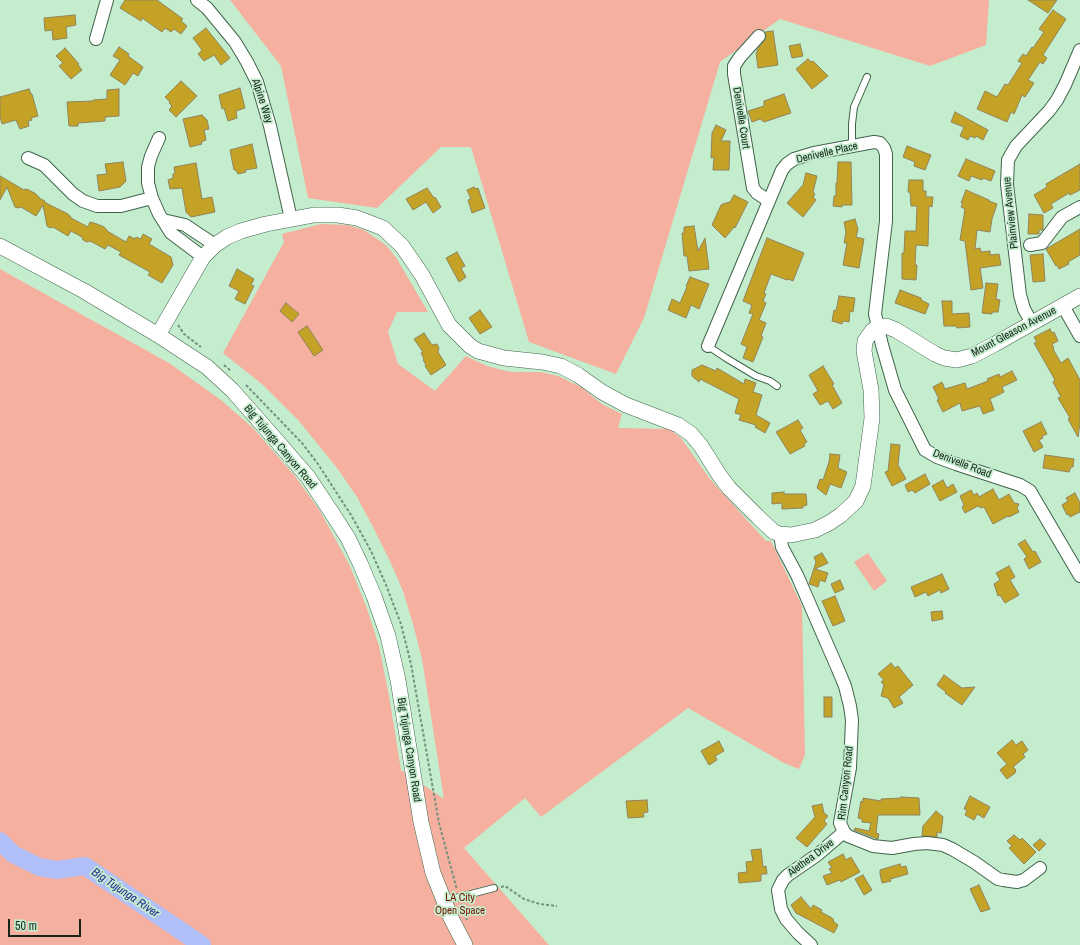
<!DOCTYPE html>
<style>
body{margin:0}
#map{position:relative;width:1080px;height:945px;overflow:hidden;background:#c4edce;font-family:"Archivo Narrow",sans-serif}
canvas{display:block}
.scale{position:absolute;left:8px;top:919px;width:73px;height:18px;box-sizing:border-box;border:2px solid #152419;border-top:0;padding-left:5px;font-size:12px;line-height:14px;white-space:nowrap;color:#152419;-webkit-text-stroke:3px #c4edce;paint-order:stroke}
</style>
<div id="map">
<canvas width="1080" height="945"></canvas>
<div class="scale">50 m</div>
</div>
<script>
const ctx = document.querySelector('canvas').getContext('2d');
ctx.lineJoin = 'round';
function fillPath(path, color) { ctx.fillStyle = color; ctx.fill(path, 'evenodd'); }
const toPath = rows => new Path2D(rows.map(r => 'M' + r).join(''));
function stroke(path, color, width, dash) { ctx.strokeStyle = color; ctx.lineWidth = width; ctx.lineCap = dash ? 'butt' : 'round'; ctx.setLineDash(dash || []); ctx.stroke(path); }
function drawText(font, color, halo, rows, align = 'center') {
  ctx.font = font + ' "Archivo Narrow",sans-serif'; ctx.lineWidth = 3.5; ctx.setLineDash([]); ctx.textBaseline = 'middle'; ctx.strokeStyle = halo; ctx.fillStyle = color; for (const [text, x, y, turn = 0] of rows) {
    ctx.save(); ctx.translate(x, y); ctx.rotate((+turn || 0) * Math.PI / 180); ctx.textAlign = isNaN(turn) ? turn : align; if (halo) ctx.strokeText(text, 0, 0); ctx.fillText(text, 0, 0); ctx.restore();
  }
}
const green = toPath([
 [230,0,989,0,986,45,930,66,780,19,720,62,644,318,616,374,529,342,471,147,441,147,377,208,308,198,281,66],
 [321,224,348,225,364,230,386,245,397,259,428,312,397,312,388,332,398,364,435,391,466,356,487,366,502,370,512,372,541,372,558,376,581,387,602,404,622,414,618,428,669,429,681,438,710,479,766,541,771,541,802,606,805,755,799,769,784,763,688,708,541,817,525,798,464,848,549,945,0,945,0,269,169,363,221,400,253,428,295,476,320,511,350,566,366,606,379,646,389,696,401,770,444,799,422,659,413,624,403,591,389,559,373,527,357,497,337,468,299,421,263,385,223,353,284,242,282,234],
 [868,553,887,581,874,591,854,562]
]);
const river = toPath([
 [0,841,13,854,39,867,57,870,85,866,202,945]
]);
const building = toPath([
 [125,0,157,0,183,19,181,21,187,26,181,34,174,29,171,32,165,28,162,32,142,18,141,21,120,8,125,0],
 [1028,0,1057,0,1048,13,1028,0],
 [1053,10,1066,19,1043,55,1047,58,1043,64,1040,62,1028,80,1034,83,1025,97,1022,95,1014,114,1011,112,1007,122,977,109,985,91,997,97,1005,84,1008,85,1022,63,1018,61,1023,54,1026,56,1032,47,1033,48,1044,32,1039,29,1053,10],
 [75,15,76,25,66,27,67,38,53,40,52,30,45,31,44,18,75,15],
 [206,28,230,58,221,65,214,55,204,61,198,54,202,50,193,38,206,28],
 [773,31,778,65,758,68,756,53,757,53,757,50,766,38,765,32,773,31],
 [800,44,803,56,792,58,789,46,800,44],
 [119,47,129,54,128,56,143,67,138,76,133,73,125,85,110,75,120,60,113,56,119,47],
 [65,48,79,64,78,65,82,70,71,79,59,66,63,63,56,56,65,48],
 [808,59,811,62,813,61,828,76,812,89,796,69,808,59],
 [181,81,197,96,176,117,169,110,172,106,169,103,170,102,165,97,181,81],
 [240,88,245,108,236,111,237,118,228,121,224,108,222,109,219,95,240,88],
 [29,89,31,94,32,94,38,116,31,118,32,120,28,121,29,126,20,129,16,120,2,124,0,117,0,97,29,89],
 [119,89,119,116,105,117,105,121,78,123,78,126,69,126,67,102,93,101,93,100,107,99,107,90,119,89],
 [784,94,791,113,764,122,760,119,752,122,748,111,764,106,764,101,784,94],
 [955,112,988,130,983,140,976,136,975,138,970,136,968,140,960,136,964,127,951,122,955,112],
 [202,115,207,120,209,129,204,130,206,140,201,142,202,144,190,147,183,119,202,115],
 [716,125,726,130,721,141,730,141,729,170,713,170,714,157,711,158,712,133,716,125],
 [252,144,257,168,245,170,246,172,238,174,236,170,234,170,230,150,252,144],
 [907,146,931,155,925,170,914,166,915,162,903,157,907,146],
 [966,159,995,171,991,181,983,178,982,180,971,176,969,181,958,176,966,159],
 [123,162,126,181,120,187,99,191,97,175,107,174,105,164,123,162],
 [838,162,851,162,852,205,842,205,842,207,833,206,834,196,836,196,836,183,837,183,838,162],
 [196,163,202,199,212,197,215,212,191,217,186,212,182,188,170,189,168,180,173,178,173,174,175,173,174,167,196,163],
 [1080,164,1080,190,1070,195,1069,193,1051,204,1053,208,1044,213,1034,195,1047,187,1046,184,1080,164],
 [806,173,817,176,813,192,815,194,813,197,816,200,803,217,787,203,803,185,806,173],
 [0,176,24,190,25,189,29,190,36,194,39,197,39,198,45,201,44,202,68,214,71,217,71,218,88,227,90,222,97,224,104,227,107,230,107,231,126,242,129,236,135,239,136,237,141,239,143,234,152,239,149,244,171,257,173,265,162,283,148,275,150,272,119,255,121,252,108,245,105,249,90,241,87,242,83,240,82,237,71,231,68,236,53,227,50,228,47,226,43,205,36,216,21,207,18,208,15,207,7,187,0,200,0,176],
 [909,180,923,180,923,191,926,191,926,197,933,197,932,207,929,206,928,246,916,245,915,265,917,265,916,280,902,279,902,253,904,253,905,231,916,231,917,206,911,206,910,192,908,192,909,180],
 [474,187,475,189,478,188,485,208,472,213,468,200,471,199,467,190,474,187],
 [427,188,434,198,435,197,441,207,433,213,426,202,413,210,406,199,427,188],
 [966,190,989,200,989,201,997,204,992,219,990,232,977,230,975,249,980,248,981,252,990,251,990,255,999,254,1001,265,980,268,983,288,971,290,965,241,960,240,965,209,961,207,963,203,961,203,966,190],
 [734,195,748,202,735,228,734,227,725,238,712,225,721,205,723,204,730,202,734,195],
 [1029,214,1043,215,1043,230,1039,230,1039,234,1028,234,1029,214],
 [855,219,858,229,856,237,864,239,859,268,843,265,847,243,844,243,846,232,844,222,855,219],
 [694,226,698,251,705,238,709,269,689,271,687,256,684,256,682,233,684,233,684,227,694,226],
 [1080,229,1080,255,1068,262,1069,264,1059,269,1057,265,1056,266,1046,249,1080,229],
 [767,238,804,253,793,281,788,279,787,280,771,274,764,293,766,294,763,301,766,303,759,320,766,323,761,336,763,337,753,362,743,358,747,347,741,344,753,314,749,313,752,305,743,301,767,238],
 [457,252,465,266,461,268,466,277,459,282,446,258,457,252],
 [1043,254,1045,281,1033,282,1030,255,1043,254],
 [237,269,254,279,251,285,254,286,245,304,235,299,239,291,229,286,237,269],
 [690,277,709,284,699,309,691,305,686,318,668,310,672,299,680,303,687,287,686,286,690,277],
 [986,283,998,284,996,299,1000,300,998,312,992,312,992,314,982,313,986,283],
 [900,290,921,298,921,300,929,304,925,314,895,303,900,290],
 [839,296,855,298,853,312,850,311,849,322,843,321,842,324,832,321,834,310,836,311,839,296],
 [942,301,952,301,952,314,969,313,970,327,957,328,956,326,944,326,942,301],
 [286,303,299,314,292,322,280,311,286,303],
 [480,310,492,327,480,334,469,318,480,310],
 [307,326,323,350,314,356,298,332,307,326],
 [1050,329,1052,333,1054,332,1058,341,1052,344,1054,348,1053,349,1061,363,1068,358,1080,380,1080,423,1078,437,1068,419,1070,418,1058,398,1061,397,1053,382,1055,380,1034,343,1037,342,1034,337,1050,329],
 [424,333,432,345,437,344,439,348,438,352,446,365,431,375,425,366,426,365,423,360,424,359,421,353,423,352,414,339,424,333],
 [702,365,716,371,717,368,744,384,745,379,756,383,753,392,762,395,756,415,770,423,765,433,755,427,756,425,739,420,741,415,735,413,739,399,700,379,699,382,692,376,692,370,702,365],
 [823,366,834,384,832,385,842,403,833,409,828,401,820,405,813,394,818,391,809,375,823,366],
 [1012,371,1017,380,1002,387,1004,392,990,399,994,410,983,414,980,406,962,411,960,403,943,412,937,400,939,399,933,387,942,382,945,389,965,383,967,389,988,381,987,379,999,374,1000,377,1012,371],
 [798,420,803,428,800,430,807,442,804,444,805,446,790,454,776,432,798,420],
 [1041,422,1047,434,1042,436,1043,438,1039,440,1043,447,1034,452,1023,431,1041,422],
 [891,444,900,445,898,465,906,479,892,486,885,472,888,471,891,444],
 [830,454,840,455,838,468,847,472,841,488,830,484,826,495,817,488,820,479,823,480,829,462,830,454],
 [1045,455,1074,459,1073,467,1071,467,1069,472,1043,468,1045,455],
 [925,474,930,484,915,493,912,490,908,492,905,485,925,474],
 [943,480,947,488,953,484,957,492,940,501,932,486,943,480],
 [993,489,999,500,1009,494,1014,503,1019,504,1017,508,1019,512,1009,517,1008,516,993,524,984,507,981,508,978,506,965,513,962,507,964,505,960,496,971,490,974,495,977,493,979,497,993,489],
 [784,492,784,494,806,494,807,505,803,506,803,508,782,509,782,503,772,504,772,493,784,492],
 [1075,493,1080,503,1080,512,1070,517,1069,514,1067,515,1062,505,1068,501,1066,498,1075,493],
 [1025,540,1033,552,1035,551,1041,562,1029,569,1024,559,1027,557,1018,544,1025,540],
 [822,553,828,563,815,569,828,573,825,582,820,580,818,587,809,584,816,562,814,557,822,553],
 [1009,566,1015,577,1010,580,1019,595,1005,603,1000,595,998,596,994,584,1000,580,996,573,1009,566],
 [942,574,949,589,941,593,940,590,928,596,926,592,915,597,911,587,942,574],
 [840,580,844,589,835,593,831,584,840,580],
 [835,596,845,621,833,626,822,601,835,596],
 [942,611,943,619,932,621,931,612,942,611],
 [891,663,895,668,898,666,913,685,899,697,903,703,894,708,888,698,881,696,884,685,881,682,884,680,878,674,891,663],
 [944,675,962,688,975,687,962,705,945,693,946,692,937,685,944,675],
 [824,697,832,697,832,717,824,717,824,697],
 [1012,740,1016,745,1022,741,1028,750,1023,754,1025,757,1013,767,1016,770,1015,773,1007,779,1000,770,1007,764,997,753,1012,740],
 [719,741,724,751,715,756,717,760,709,765,701,751,719,741],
 [970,796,990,807,984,818,977,814,974,820,965,815,967,810,964,809,970,796],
 [901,797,919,798,920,815,878,815,876,833,879,834,878,839,854,830,855,828,869,831,871,823,862,822,862,819,858,818,861,801,863,802,863,798,881,801,881,799,901,798,901,797],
 [647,800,648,812,643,813,644,817,628,818,626,801,647,800],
 [822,804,824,813,828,816,824,821,827,824,807,847,796,838,815,817,812,806,822,804],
 [936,811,943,817,941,833,937,832,937,837,922,836,923,826,936,811],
 [1014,835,1020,840,1022,838,1036,852,1024,864,1009,848,1012,846,1007,841,1014,835],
 [1040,839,1046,844,1039,851,1033,845,1040,839],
 [761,849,763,867,766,866,767,874,761,874,761,881,739,883,738,873,747,872,746,862,753,861,751,850,761,849],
 [843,854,846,860,851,857,860,872,841,882,840,880,827,885,823,876,832,873,829,869,832,868,828,862,843,854],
 [900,864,901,867,906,866,908,874,890,879,891,881,882,883,880,874,880,870,900,864],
 [863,875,872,890,864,895,855,879,863,875],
 [979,885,990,909,981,912,970,889,979,885],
 [801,897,811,909,813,905,822,910,821,912,832,918,834,920,833,921,838,925,834,933,796,913,791,905,801,897]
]);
const path = toPath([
 [178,325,184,334,201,347],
 [224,365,231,371],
 [246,385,302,443,318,464,351,515,371,551,386,585,401,624,411,664,439,823,457,890],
 [501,887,505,886,524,899,540,904,557,906],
 [461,904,467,920]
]);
const service = toPath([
 [852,147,852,124,854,107,867,77],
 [708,346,726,358,756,376,770,381,777,386],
 [444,901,494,888]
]);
const minor = toPath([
 [197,0,207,8,235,42,247,62,257,82,270,126,291,219],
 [759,36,740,57,734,66,734,74,753,188,757,193,769,201],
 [96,39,107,0],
 [159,138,151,156,148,167,148,183,152,198,159,214,171,233,203,257],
 [28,158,44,165,73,194,83,201,97,206,121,206,152,198],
 [163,220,185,225,215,245],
 [1030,245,1042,243,1062,217,1080,207],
 [1063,306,1080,336],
 [1032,323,1024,309,1020,295,1007,184,1008,160,1016,146,1049,111,1057,100,1065,85,1080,50],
 [708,346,782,170,787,164,794,159,814,153,874,142,880,143,884,148,886,154,886,221,875,314,882,345,895,390,925,450,937,457,956,464,1020,485,1030,491,1080,576],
 [780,534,782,547,797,575,837,667,845,686,850,706,852,720,850,768,841,817,840,823,844,832,848,836,873,846,892,848,914,844,927,843,943,845,952,849,974,862,998,879,1003,880,1017,882,1024,880,1040,868],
 [811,945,798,933,786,919,781,909,778,890,783,880,788,875,817,855,844,832]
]);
const tertiary = toPath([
 [0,246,84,291,158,335,207,367,232,390,277,441,308,477,332,513,348,538,360,563,374,596,388,636,398,680,421,822,433,873,451,918,465,945],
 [158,335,203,257,215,245,227,237,241,231,266,224,314,215,338,215,357,218,383,228,402,246,422,275,449,325,470,346,478,351,504,358,542,362,561,366,578,375,602,392,626,405,678,425,691,434,701,446,720,476,729,488,758,517,774,532,780,534,791,535,815,530,829,523,841,515,856,501,863,486,872,418,871,390,864,351,865,341,872,331,878,327,886,326,896,330,935,354,944,358,957,360,972,356,995,344,1080,296]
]);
const streetNames = [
 ["Alpine Way",262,101,72],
 ["Denivelle Court",741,118,81],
 ["Denivelle Place",827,153,-13],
 ["Plainview Avenue",1011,213,-96],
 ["Mount Gleason Avenue",1014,332,-28],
 ["Big Tujunga Canyon Road",280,447,50],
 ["Denivelle Road",962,464,21],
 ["Big Tujunga Canyon Road",409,750,81],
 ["Rim Canyon Road",846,783,-84],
 ["Alethea Drive",811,858,-37]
];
const parkNames = [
 ["LA City",460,898],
 ["Open Space",460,911]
];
const waterNames = [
 ["Big Tujunga River",125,893,34]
];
fillPath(green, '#f5b0a0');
stroke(river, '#b0bff8', 18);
fillPath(building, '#c3a226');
stroke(building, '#91845b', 1);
stroke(service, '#3f644a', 8);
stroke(minor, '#3f644a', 14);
stroke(tertiary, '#3f644a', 16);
stroke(path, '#74917c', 2, [3, 2]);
stroke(service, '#fff', 6);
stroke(minor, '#fff', 12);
stroke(tertiary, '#fff', 15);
drawText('11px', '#152419', '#c4edce', streetNames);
drawText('11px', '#741301', '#c4edce', parkNames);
drawText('italic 12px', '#262a92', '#c4edce', waterNames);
</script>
